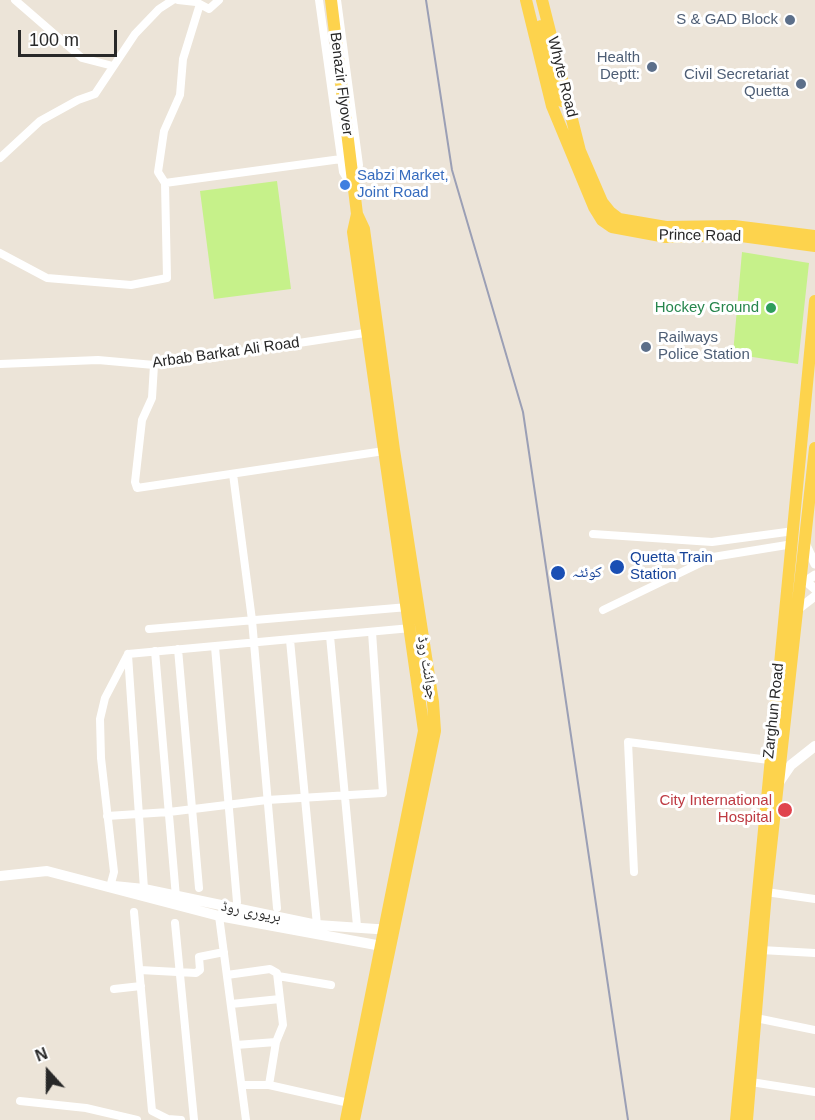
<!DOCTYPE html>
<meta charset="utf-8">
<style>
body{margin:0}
#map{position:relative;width:815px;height:1120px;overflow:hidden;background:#ece4d8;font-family:Helvetica,sans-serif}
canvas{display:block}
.north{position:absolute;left:18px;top:1042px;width:60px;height:60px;-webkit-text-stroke:4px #fff;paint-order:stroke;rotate:339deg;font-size:16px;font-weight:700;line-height:24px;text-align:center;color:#282828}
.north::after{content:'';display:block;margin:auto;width:21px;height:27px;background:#282828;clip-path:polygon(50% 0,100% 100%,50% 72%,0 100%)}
.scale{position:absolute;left:18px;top:30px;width:99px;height:27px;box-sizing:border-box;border:3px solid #282828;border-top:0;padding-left:8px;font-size:18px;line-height:21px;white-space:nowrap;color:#282828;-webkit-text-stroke:4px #fff;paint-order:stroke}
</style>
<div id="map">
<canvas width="815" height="1120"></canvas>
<div class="north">N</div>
<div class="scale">100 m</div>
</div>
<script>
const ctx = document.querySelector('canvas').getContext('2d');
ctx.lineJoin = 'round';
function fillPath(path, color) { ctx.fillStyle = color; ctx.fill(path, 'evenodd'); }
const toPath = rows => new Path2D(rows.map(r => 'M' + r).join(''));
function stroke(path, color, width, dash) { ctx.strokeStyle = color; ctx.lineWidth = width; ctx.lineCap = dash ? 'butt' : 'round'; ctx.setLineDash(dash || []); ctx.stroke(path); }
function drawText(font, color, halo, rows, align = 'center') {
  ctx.font = font + ' Helvetica,"Noto Naskh Arabic",sans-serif'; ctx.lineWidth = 6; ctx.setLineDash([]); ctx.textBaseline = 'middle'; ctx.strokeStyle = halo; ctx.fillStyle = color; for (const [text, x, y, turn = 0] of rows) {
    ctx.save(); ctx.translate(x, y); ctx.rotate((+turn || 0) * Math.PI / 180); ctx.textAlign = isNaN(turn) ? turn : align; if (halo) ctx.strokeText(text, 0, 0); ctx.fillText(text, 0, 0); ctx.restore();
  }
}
const pitch = toPath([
 [277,181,291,289,214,299,200,191],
 [742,252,809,263,798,364,733,354]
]);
const minor = toPath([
 [15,0,82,58,113,66],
 [178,0,196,2,209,9,219,0],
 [319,0,343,172,351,185],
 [337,0,359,165,356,180],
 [0,158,40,121,78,100,95,94,135,34,159,9,173,0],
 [165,183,341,159],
 [0,253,47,278,131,285,167,278,165,183,158,172,164,131,180,95,183,59,200,4],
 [0,364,98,360,154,365,371,332],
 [154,365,152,398,142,420,135,482,137,488,384,451],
 [233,474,252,620,277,908],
 [593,534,712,542,794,531],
 [603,610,713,557,793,544],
 [149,629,408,607],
 [330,636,357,926],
 [290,640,317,925],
 [215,647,237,902],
 [178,649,199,888],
 [155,651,176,897],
 [128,654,411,628],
 [128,655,144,889],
 [107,816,169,812,267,800,383,793,372,632],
 [634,872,628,742,769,760],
 [110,887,114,872,101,758,100,719,105,698,128,654],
 [766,892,815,899],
 [134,912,152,1111,168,1119,181,1120],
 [219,916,246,1120],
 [175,923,194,1120],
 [761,950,815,953],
 [140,970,196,973,200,970,199,957,224,952],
 [227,975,270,969,277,973,283,1025,276,1042,269,1085],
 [278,976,331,985],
 [114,989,141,986],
 [231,1004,280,999],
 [756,1018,815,1030],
 [236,1045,276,1042],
 [751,1082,815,1092],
 [242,1085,269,1085,349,1103],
 [20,1101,86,1108,137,1120]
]);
const tertiary = toPath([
 [805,543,815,564],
 [815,575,809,579,808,583,815,589],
 [797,610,815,596]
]);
const secondary = toPath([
 [778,784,791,765,815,746],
 [0,876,47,871,219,916,387,947],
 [114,886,144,889,317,925,391,930]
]);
const primary = toPath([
 [331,0,357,214,353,232,424,731,346,1120],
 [526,0,552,106,594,207,602,220,612,227,666,237,734,235,815,246],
 [542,0,580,151,602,202,610,212,619,219,666,227,734,226,815,236],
 [541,26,562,101],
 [354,1120,435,731,433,702,394,450,364,229,357,214],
 [736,1120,815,301],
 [747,1120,766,892,815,448]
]);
const rail = toPath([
 [426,0,452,170,523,412,628,1120]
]);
const markers = [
 [790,20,6,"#5c6f8a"],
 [652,67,6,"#5c6f8a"],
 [801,84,6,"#5c6f8a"],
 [345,185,6,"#3f7fe0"],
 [771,308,6,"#2e9e5b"],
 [646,347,6,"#5c6f8a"],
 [617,567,8,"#1a4fb4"],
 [558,573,8,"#1a4fb4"],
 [785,810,8,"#e0444e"]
];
const serviceNames = [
 ["S & GAD Block",778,20],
 ["Health",640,58],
 ["Deptt:",640,75],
 ["Civil Secretariat",789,75],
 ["Quetta",789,92],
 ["Railways",658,338,"left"],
 ["Police Station",658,355,"left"]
];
const streetNames = [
 ["Whyte Road",562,77,76],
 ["Benazir Flyover",341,84,83],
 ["Prince Road",700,236,1],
 ["Arbab Barkat Ali Road",226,353,-8],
 ["جوائنٹ روڈ",427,668,81],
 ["Zarghun Road",774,711,-84],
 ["بریوری روڈ",251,912,11]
];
const shopNames = [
 ["Sabzi Market,",357,176],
 ["Joint Road",357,193]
];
const leisureNames = [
 ["Hockey Ground",759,308]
];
const transitNames = [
 ["Quetta Train",630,558],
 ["Station",630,575],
 ["کوئٹہ",572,573]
];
const healthNames = [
 ["City International",772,801],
 ["Hospital",772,818]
];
fillPath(pitch, '#c6f18a');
stroke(minor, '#fff', 8);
stroke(tertiary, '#fff', 9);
stroke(secondary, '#fff', 10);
stroke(primary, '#fdd34d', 12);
stroke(rail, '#9b9fb5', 2);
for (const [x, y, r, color] of markers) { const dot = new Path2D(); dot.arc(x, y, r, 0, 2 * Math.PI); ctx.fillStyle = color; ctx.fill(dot); stroke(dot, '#fff', 2); }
drawText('15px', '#4e5e75', '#fff', serviceNames, 'right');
drawText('15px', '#282828', '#fff', streetNames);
drawText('15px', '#366cbe', '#fff', shopNames, 'left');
drawText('15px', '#27864d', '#fff', leisureNames, 'right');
drawText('15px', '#164399', '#fff', transitNames, 'left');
drawText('15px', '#be3a42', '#fff', healthNames, 'right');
</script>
